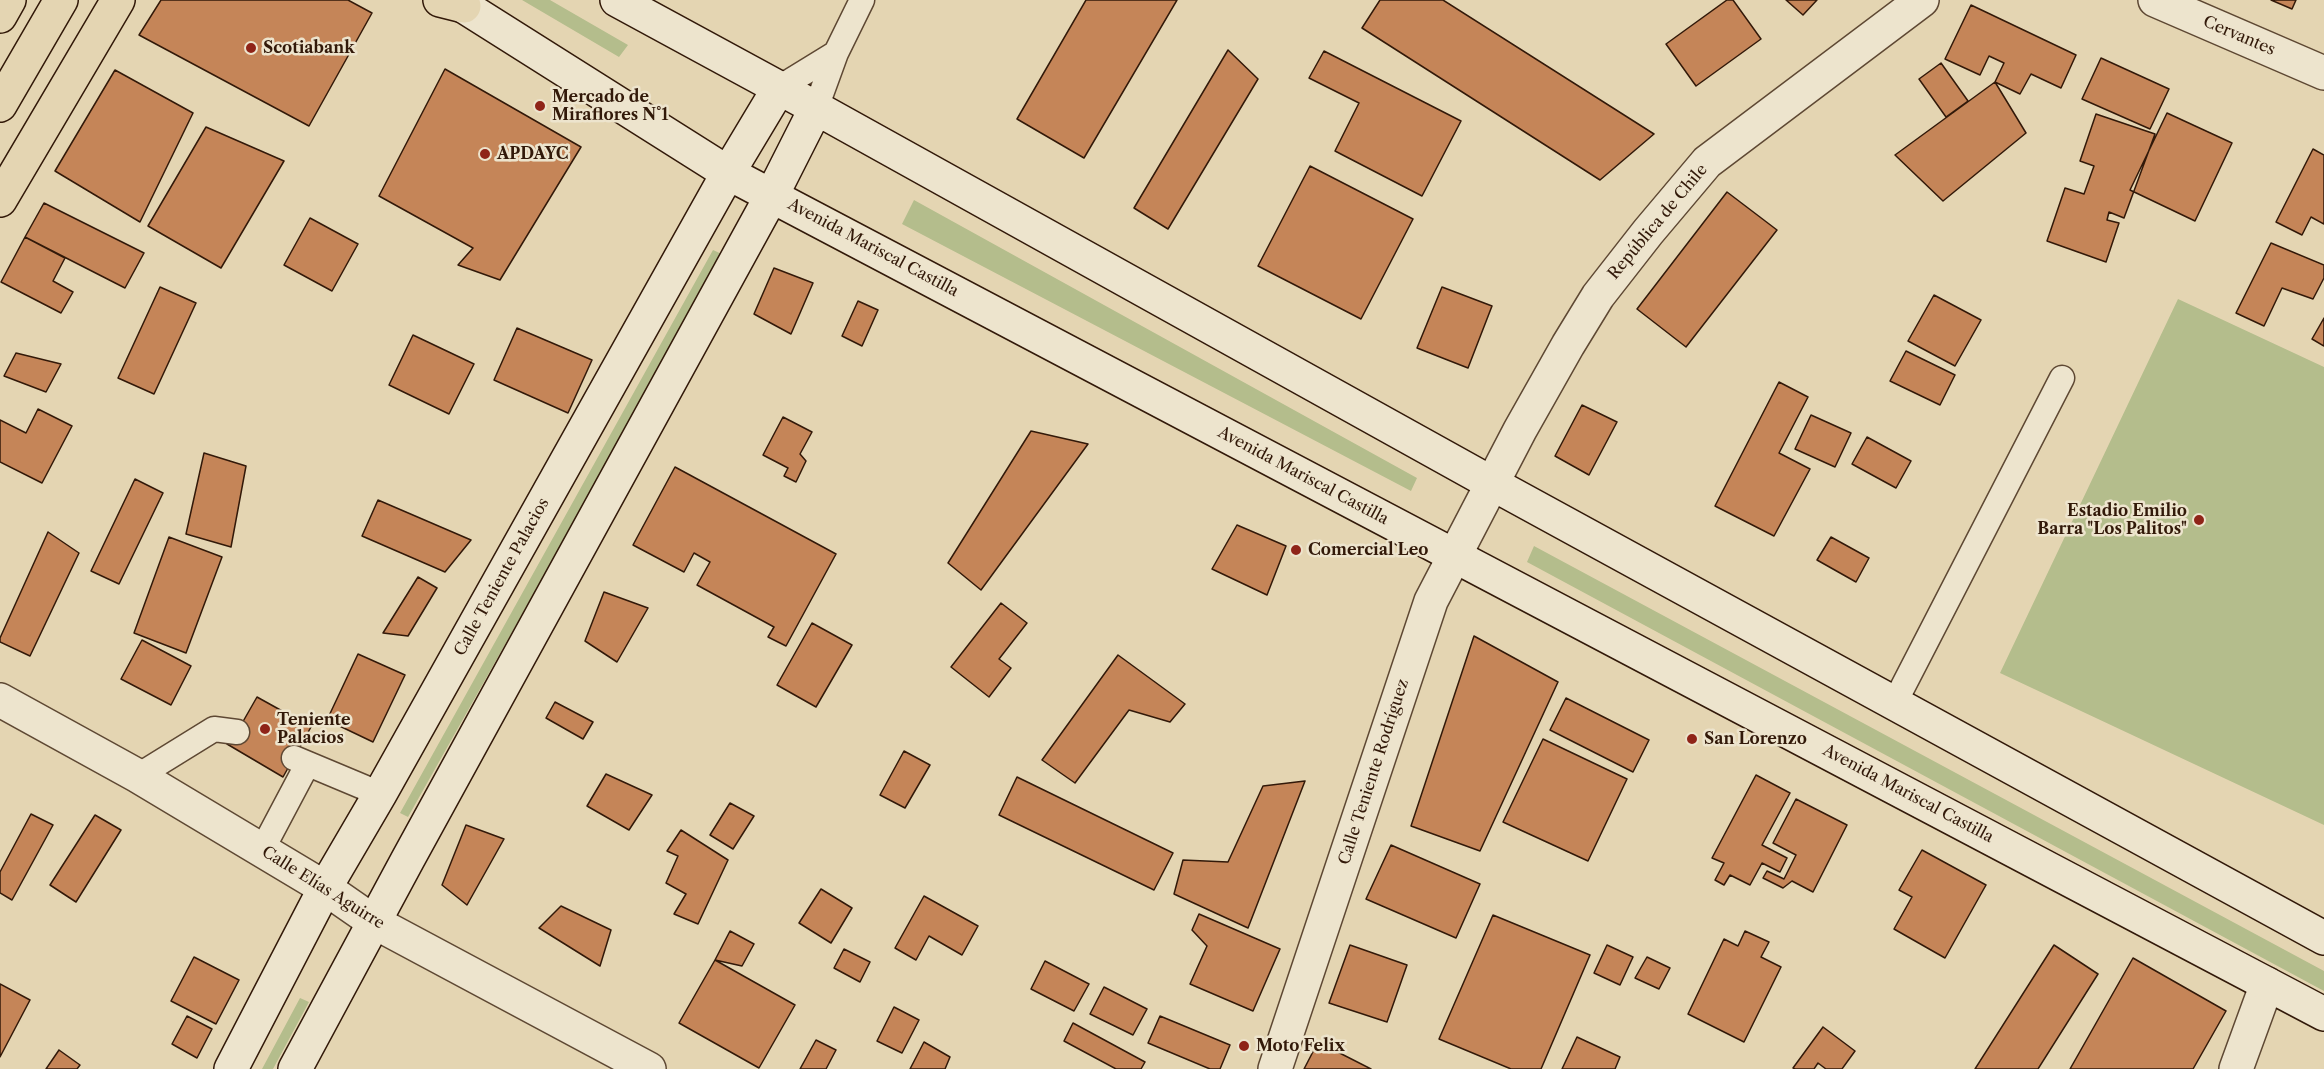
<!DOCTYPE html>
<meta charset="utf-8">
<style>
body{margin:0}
canvas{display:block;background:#e4d5b2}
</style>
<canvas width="2324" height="1069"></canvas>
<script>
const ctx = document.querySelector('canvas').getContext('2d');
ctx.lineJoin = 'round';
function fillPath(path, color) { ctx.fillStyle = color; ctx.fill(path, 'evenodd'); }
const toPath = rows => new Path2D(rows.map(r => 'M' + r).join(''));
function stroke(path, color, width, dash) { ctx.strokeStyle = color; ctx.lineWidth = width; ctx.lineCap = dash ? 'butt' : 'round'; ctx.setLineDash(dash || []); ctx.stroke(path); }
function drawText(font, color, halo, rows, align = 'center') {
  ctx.font = font + ' "Libre Caslon Text",serif'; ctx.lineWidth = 5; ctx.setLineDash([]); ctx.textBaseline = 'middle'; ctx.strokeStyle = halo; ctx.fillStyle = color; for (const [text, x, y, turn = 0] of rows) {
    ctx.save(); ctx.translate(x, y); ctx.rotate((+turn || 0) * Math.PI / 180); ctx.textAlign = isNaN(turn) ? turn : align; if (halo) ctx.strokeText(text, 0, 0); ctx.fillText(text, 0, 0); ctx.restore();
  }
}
const green = toPath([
 [522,0,550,0,628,45,619,57],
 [914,200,1417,478,1411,491,902,224],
 [713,250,724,255,408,817,400,813],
 [2178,299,2324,367,2324,825,2000,673],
 [1534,546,2324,971,2324,991,1527,562],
 [300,998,309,1002,273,1069,262,1069]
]);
const building = toPath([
 [161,0,348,0,372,13,309,126,139,35,161,0],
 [1086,0,1177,0,1084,158,1017,119,1086,0],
 [1380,0,1443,0,1654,134,1600,180,1362,28,1380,0],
 [1727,0,1733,0,1761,39,1696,86,1666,44,1727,0],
 [1786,0,1817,0,1803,15,1786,0],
 [2271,0,2296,0,2292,9,2271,0],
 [1971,5,2076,55,2061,88,2031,74,2020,94,1995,82,2004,63,1989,56,1980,75,1945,59,1971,5],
 [1228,50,1258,79,1168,229,1134,208,1228,50],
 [1324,51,1461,121,1422,196,1335,151,1359,103,1309,78,1324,51],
 [2101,58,2169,89,2150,129,2082,99,2101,58],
 [1941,63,1968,101,1946,117,1919,79,1941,63],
 [445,69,581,147,500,280,458,265,473,248,379,196,445,69],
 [115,70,193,113,140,222,55,171,115,70],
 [1995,82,2026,133,1943,201,1895,155,1995,82],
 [2167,113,2232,143,2195,221,2130,190,2167,113],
 [2096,114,2155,134,2124,218,2109,212,2107,220,2119,223,2106,262,2047,241,2065,188,2084,194,2094,166,2080,161,2096,114],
 [206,127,284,161,221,268,148,226,206,127],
 [2313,149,2324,155,2324,224,2311,217,2302,235,2276,222,2313,149],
 [1310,166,1413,219,1361,319,1258,266,1310,166],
 [1727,192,1777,230,1686,347,1637,309,1727,192],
 [44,203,144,253,125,288,25,237,44,203],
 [310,218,358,244,332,291,284,265,310,218],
 [25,237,65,258,53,281,73,292,61,313,1,282,25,237],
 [2271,243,2324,265,2324,278,2313,299,2282,288,2264,326,2236,313,2271,243],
 [774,268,813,283,791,334,754,314,774,268],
 [160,287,196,303,154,394,118,378,160,287],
 [1442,287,1492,306,1468,368,1417,348,1442,287],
 [1934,295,1981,320,1955,366,1908,341,1934,295],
 [858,301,878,310,862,346,842,336,858,301],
 [2324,318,2324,346,2312,339,2324,318],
 [517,328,592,360,568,413,494,380,517,328],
 [413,335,474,364,449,414,389,385,413,335],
 [1906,351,1955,375,1940,405,1890,381,1906,351],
 [16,353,61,364,46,392,4,376,16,353],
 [1779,382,1808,397,1779,453,1810,469,1774,536,1715,506,1779,382],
 [1582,405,1617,422,1589,475,1555,456,1582,405],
 [38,409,72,426,42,483,0,462,0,420,26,433,38,409],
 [1811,415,1851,433,1835,467,1795,449,1811,415],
 [783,417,812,432,800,454,806,461,796,482,784,476,788,468,763,455,783,417],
 [1031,431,1088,444,981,590,948,563,1031,431],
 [1867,437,1911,461,1896,488,1852,464,1867,437],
 [204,453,246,466,231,547,186,534,204,453],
 [675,467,836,554,786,646,768,637,774,627,697,585,710,562,694,553,684,572,633,545,675,467],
 [135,479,163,493,119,584,91,571,135,479],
 [378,500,471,540,445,572,362,536,378,500],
 [1237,525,1286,546,1267,595,1212,569,1237,525],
 [48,532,79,553,30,656,0,642,0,638,48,532],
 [169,537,222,557,186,653,134,633,169,537],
 [1831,537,1869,558,1856,582,1817,560,1831,537],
 [418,577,437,588,408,636,383,633,418,577],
 [604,592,648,608,617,662,585,641,604,592],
 [1001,603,1027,623,999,659,1011,668,989,697,951,667,1001,603],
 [812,623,852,645,816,707,777,685,812,623],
 [1474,636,1558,682,1480,851,1411,826,1474,636],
 [142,640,191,666,171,705,121,679,142,640],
 [358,654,405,675,373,742,327,720,358,654],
 [1118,655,1185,704,1170,722,1129,710,1075,783,1042,760,1118,655],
 [257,697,311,727,283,777,227,744,237,732,257,697],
 [1566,698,1649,740,1633,772,1550,730,1566,698],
 [555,702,593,722,583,739,546,718,555,702],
 [1543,739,1627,779,1588,861,1503,822,1543,739],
 [904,751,930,765,905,808,880,795,904,751],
 [606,774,652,795,629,830,587,806,606,774],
 [1756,775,1790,793,1762,845,1787,858,1780,872,1762,863,1750,885,1730,875,1724,885,1715,880,1724,863,1712,858,1756,775],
 [1017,777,1173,853,1154,890,999,815,1017,777],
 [1305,781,1248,928,1174,894,1183,860,1228,862,1263,786,1305,781],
 [1796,799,1847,825,1813,892,1792,881,1783,888,1763,878,1767,871,1784,879,1796,855,1773,843,1796,799],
 [730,803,754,816,733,849,710,835,730,803],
 [31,814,53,825,12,900,0,893,0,872,31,814],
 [95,815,121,830,76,902,50,885,95,815],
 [466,825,504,839,467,905,442,885,466,825],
 [681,830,728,860,698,924,674,914,686,894,666,883,678,856,667,851,681,830],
 [1391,845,1480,884,1456,938,1366,899,1391,845],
 [1922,850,1986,885,1945,958,1894,929,1912,897,1899,890,1922,850],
 [821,889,852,908,831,943,799,923,821,889],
 [924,896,978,926,962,955,929,936,916,960,895,948,924,896],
 [561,906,611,930,600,966,539,928,561,906],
 [1199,914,1280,949,1253,1011,1190,984,1207,946,1192,930,1199,914],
 [1493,915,1590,955,1541,1069,1511,1069,1439,1039,1493,915],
 [730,931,754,944,742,966,715,960,730,931],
 [1745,931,1769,942,1761,957,1781,967,1744,1042,1688,1014,1724,939,1738,946,1745,931],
 [1350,945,1407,965,1387,1022,1329,1003,1350,945],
 [1607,945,1633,957,1620,985,1594,973,1607,945],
 [2054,945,2098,974,2038,1069,1975,1069,2054,945],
 [844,949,870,962,860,982,834,968,844,949],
 [194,957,239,980,216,1024,171,1001,194,957],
 [1647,957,1670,968,1659,989,1635,978,1647,957],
 [2133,958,2226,1011,2193,1069,2070,1069,2133,958],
 [715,960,795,1005,759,1068,679,1023,715,960],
 [1045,961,1089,984,1074,1011,1031,989,1045,961],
 [0,984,30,1000,0,1057,0,984],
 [1104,987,1147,1009,1133,1035,1090,1014,1104,987],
 [894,1007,919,1020,902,1053,877,1041,894,1007],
 [187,1016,212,1029,197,1058,172,1044,187,1016],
 [1160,1016,1230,1045,1220,1069,1210,1069,1148,1043,1160,1016],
 [1073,1023,1145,1062,1141,1069,1116,1069,1064,1041,1073,1023],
 [1823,1027,1855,1051,1842,1069,1826,1069,1818,1063,1814,1069,1795,1069,1793,1068,1823,1027],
 [1577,1037,1620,1057,1615,1069,1562,1069,1577,1037],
 [816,1040,836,1050,826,1069,800,1069,816,1040],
 [924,1042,950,1057,945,1069,910,1069,924,1042],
 [1318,1042,1371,1069,1304,1069,1318,1042],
 [59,1050,80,1065,77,1069,46,1069,59,1050]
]);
const lane = toPath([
 [779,88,836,53],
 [816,108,836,53,862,0],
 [1894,704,2062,378],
 [294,758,380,794],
 [138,776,214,729,237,732],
 [262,850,307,765]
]);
const street = toPath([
 [2155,0,2324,73],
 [0,700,138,776,325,888,374,922,649,1069],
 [1275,1069,1431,601,1520,430,1568,345,1598,296,1648,232,1707,162,1922,0],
 [2236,1069,2267,984]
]);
const secondary = toPath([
 [454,0,728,173,2324,1014],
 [617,0,816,108,1493,484,2324,938],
 [231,1069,325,888,380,794,728,173,779,88],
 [295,1069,408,859,772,195,816,108]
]);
const primary = toPath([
 [440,0,464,6],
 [0,16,9,0],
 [0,105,61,0],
 [0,200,118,0]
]);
const markers = [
 [251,48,6,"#8f2418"],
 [540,106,6,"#8f2418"],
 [485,154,6,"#8f2418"],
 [2199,520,6,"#8f2418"],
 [1296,550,6,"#8f2418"],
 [265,729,6,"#8f2418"],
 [1692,739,6,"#8f2418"],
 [1244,1046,6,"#8f2418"]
];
const streetNames = [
 ["Cervantes",2239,36,23],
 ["República de Chile",1658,222,-50],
 ["Avenida Mariscal Castilla",873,248,28],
 ["Avenida Mariscal Castilla",1303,476,28],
 ["Calle Teniente Palacios",502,577,-61],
 ["Calle Teniente Rodríguez",1374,772,-72],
 ["Avenida Mariscal Castilla",1908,794,28],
 ["Calle Elías Aguirre",323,888,32]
];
const poiNames = [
 ["Scotiabank",263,48],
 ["Mercado de",552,97],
 ["Miraflores N°1",552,115],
 ["APDAYC",497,154],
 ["Estadio Emilio",2187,511,"right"],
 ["Barra \"Los Palitos\"",2187,529,"right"],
 ["Comercial Leo",1308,550],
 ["Teniente",277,720],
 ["Palacios",277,738],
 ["San Lorenzo",1704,739],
 ["Moto Felix",1256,1046]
];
fillPath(green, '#b4bd8c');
fillPath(building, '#c58558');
stroke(building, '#321909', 1.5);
stroke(lane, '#5e4833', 27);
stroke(street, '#5e4833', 36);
stroke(secondary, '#321909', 36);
stroke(primary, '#321909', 36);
stroke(lane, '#ede4cd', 24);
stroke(street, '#ede4cd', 33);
stroke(secondary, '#ede4cd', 33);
stroke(primary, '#e4d5b2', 33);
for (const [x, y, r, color] of markers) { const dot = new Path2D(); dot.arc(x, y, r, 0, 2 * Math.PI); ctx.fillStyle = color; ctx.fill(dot); stroke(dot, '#ede4cd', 2); }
drawText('16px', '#321909', '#ede4cd', streetNames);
drawText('bold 16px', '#321909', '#ede4cd', poiNames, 'left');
</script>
